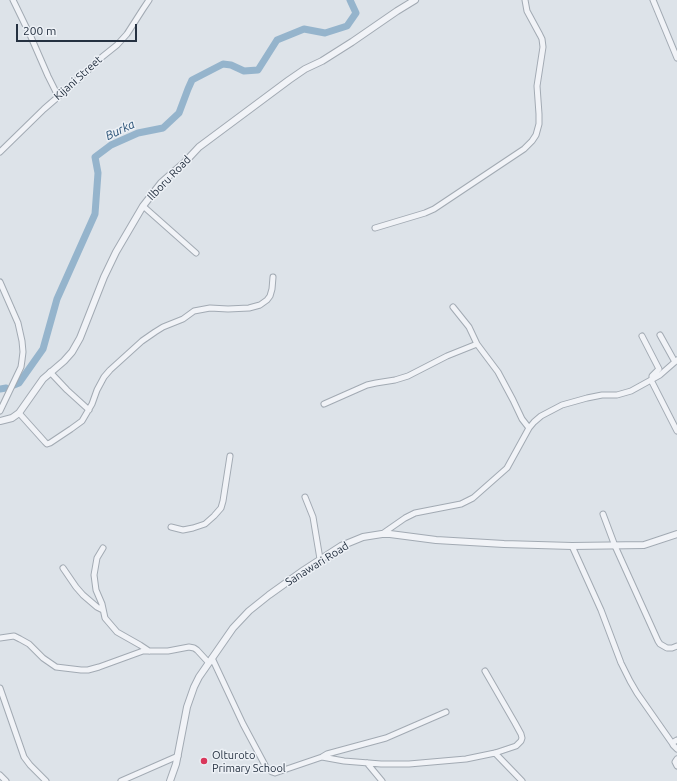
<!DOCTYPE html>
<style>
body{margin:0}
#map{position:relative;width:677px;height:781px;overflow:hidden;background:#dde3e9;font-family:Ubuntu,sans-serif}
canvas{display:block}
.scale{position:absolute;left:16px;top:24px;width:121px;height:18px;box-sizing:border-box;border:2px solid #253141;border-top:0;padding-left:5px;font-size:12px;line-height:14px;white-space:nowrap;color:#253141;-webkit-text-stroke:3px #edf1f6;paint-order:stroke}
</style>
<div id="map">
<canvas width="677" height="781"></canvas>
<div class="scale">200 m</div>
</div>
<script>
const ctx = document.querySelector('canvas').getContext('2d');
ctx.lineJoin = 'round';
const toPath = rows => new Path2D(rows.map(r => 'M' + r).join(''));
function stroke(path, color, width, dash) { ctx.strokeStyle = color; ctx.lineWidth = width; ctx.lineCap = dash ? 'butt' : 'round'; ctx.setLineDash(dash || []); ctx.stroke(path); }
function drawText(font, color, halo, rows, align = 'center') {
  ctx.font = font + ' Ubuntu,sans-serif'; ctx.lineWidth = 3; ctx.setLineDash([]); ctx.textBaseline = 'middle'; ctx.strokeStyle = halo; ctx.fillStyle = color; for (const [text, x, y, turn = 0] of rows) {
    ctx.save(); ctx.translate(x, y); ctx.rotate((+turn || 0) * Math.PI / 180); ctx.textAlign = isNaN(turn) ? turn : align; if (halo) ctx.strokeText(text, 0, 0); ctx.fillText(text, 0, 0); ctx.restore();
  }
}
const river = toPath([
 [14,385,19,383,43,349,57,299,95,214,98,173,95,157,111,145,138,133,163,128,179,113,188,89,192,80,223,64,231,65,244,71,258,70,277,40,304,29,325,33,347,26,356,13,350,0],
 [0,389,6,388]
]);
const minor = toPath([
 [13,0,31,37,48,76,58,96],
 [653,0,677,58],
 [0,152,44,109,81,77,102,57,117,45,127,34,143,9,149,0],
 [143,206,196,253],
 [375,228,425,213,434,209,524,149,532,141,536,135,539,124,539,114,537,86,543,47,542,39,540,35,527,11,525,0],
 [0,282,18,323,22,341,23,352,22,360,21,367,0,411],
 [453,307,469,327,477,344,498,372,513,400,522,419,529,428],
 [660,335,675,362],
 [642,336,659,369,652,376,652,379],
 [50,372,67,390,89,410],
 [651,380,677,431],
 [324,404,367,385,376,383,395,380,408,376,447,356,477,344],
 [19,413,45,442,47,444,50,443,71,429,82,421,92,404,97,390,104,377,110,370,142,341,155,332,163,327,183,319,194,311,210,308,228,309,249,308,260,305,267,300,270,296,272,289,273,277],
 [305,497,313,517,320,559],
 [603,514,615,546,658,641,660,644,667,648,672,648,677,646],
 [171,527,183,530,193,528,205,524,214,516,221,508,223,501,230,456],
 [382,534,405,518,415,513,461,504,473,498,507,468,529,428,534,422,541,416,562,405,587,398,602,395,617,395,631,391,660,375,677,360],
 [572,546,601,610,621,663,630,681,637,693,672,743],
 [103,548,97,558,94,575,96,590,102,604,105,618,117,632,140,645,149,651],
 [63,568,76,587,83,595,97,607,103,610],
 [0,638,14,636,20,639,29,644,43,658,56,667,81,670,88,670,99,667,143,651,168,651,189,647,194,648,197,650,209,663],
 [212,658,243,724,266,767,272,772,275,773,322,757,327,754,386,738,446,712],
 [0,688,24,757,30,765,46,781],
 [677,740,672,743,673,745,677,749],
 [495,753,522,781],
 [322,757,344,761,381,764,409,764,466,759,495,753,516,746,521,741,522,738,521,734,515,723,485,671],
 [677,759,675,762,677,766],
 [367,763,382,781],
 [0,775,6,781],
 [121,781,178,756]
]);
const tertiary = toPath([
 [0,421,12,418,19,413,43,379,64,361,72,352,80,338,104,277,116,252,143,206,161,183,170,175,185,162,199,147,289,80,305,69,322,61,352,42,397,11,415,0],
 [170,781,176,764,187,707,194,687,199,677,233,628,249,611,269,595,304,570,341,546,363,537,382,534,390,534,436,540,504,544,572,546,644,545,677,534]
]);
const markers = [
 [204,761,4,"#d9375b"]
];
const streetNames = [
 ["Kijani Street",78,78,-42],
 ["Ilboru Road",169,178,-46],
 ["Sanawari Road",317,564,-32]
];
const poiNames = [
 ["Olturoto",212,755],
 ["Primary School",212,768]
];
const waterNames = [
 ["Burka",120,130,-25]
];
stroke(river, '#95b4cc', 7);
stroke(minor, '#a2aab3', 7);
stroke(tertiary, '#a2aab3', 8);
stroke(minor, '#f1f3f7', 5);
stroke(tertiary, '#f1f3f7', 6);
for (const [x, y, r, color] of markers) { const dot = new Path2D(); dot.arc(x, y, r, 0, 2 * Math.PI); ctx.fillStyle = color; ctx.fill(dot); stroke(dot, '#edf1f6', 1.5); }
drawText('11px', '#253141', '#edf1f6', streetNames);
drawText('11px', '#253141', '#edf1f6', poiNames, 'left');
drawText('italic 12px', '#2c5478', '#edf1f6', waterNames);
</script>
